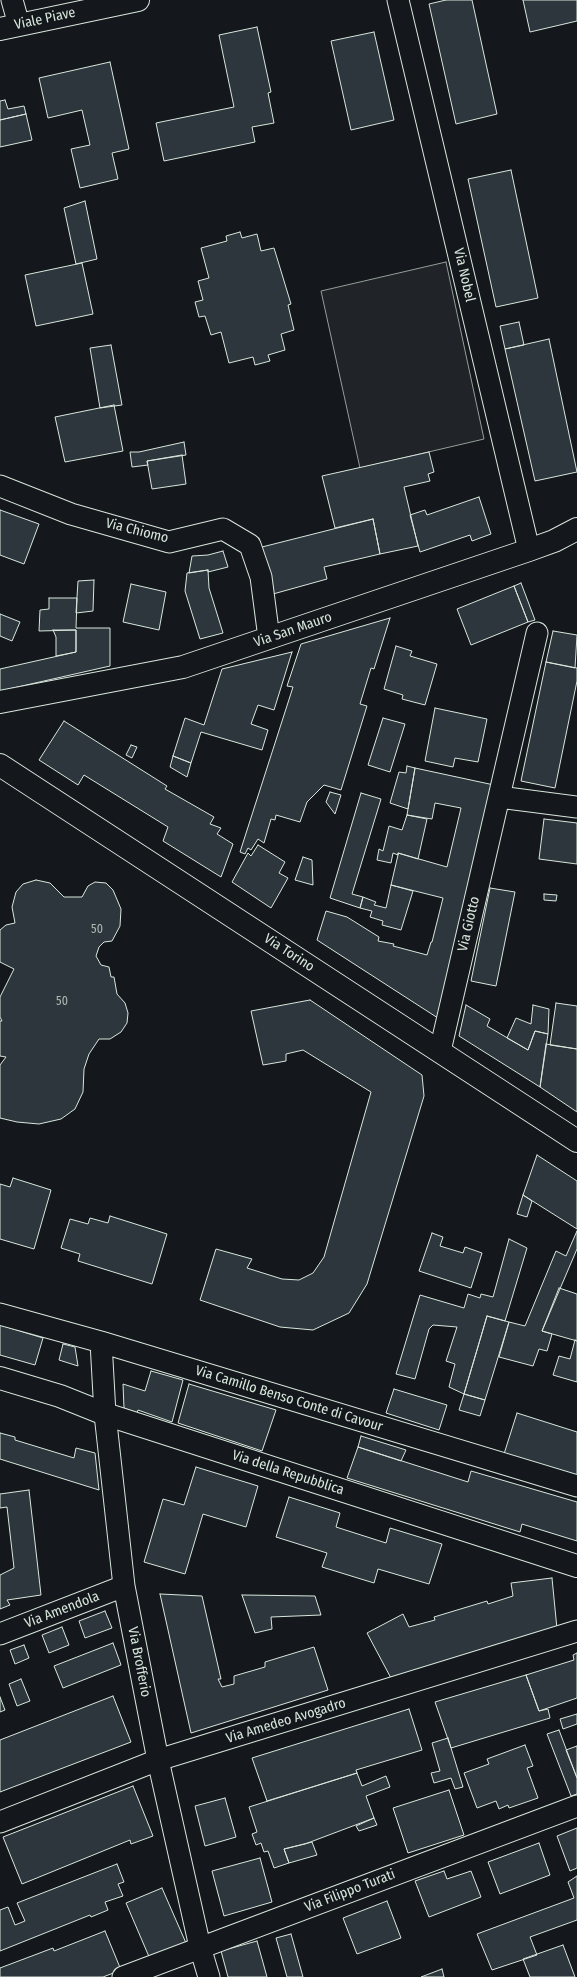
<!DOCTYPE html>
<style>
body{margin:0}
canvas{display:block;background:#14181c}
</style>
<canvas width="577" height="1977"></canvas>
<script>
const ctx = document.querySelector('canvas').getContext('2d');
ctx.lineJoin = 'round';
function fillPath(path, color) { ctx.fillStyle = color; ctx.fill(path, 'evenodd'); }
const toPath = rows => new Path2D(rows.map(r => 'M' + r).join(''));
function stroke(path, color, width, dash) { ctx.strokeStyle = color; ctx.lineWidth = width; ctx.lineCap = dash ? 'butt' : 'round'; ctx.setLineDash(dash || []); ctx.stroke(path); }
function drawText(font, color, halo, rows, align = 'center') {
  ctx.font = font + ' "Fira Sans Condensed",sans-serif'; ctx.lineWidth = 3; ctx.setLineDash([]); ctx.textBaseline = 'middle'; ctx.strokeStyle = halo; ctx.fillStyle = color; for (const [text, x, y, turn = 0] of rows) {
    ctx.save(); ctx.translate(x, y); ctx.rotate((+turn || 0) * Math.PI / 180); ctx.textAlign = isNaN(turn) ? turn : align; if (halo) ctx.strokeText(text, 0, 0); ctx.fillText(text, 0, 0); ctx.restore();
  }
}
const green = toPath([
 [446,262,484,439,360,468,321,291,446,262]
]);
const building = toPath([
 [446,0,472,0,497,114,456,124,429,4,446,0],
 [523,0,577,0,577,21,530,32,523,0],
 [257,27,271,92,268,93,274,123,252,127,255,142,164,161,156,123,234,107,219,35,257,27],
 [374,32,394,120,351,130,331,41,374,32],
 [110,62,129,149,112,153,118,179,80,188,71,149,90,145,82,110,48,118,39,78,110,62],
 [5,100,8,109,24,106,26,114,0,120,0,101,5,100],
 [26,114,32,140,0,147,0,120,26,114],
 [511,170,538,298,496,307,468,179,511,170],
 [85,201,97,259,76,264,64,208,85,201],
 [240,232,242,238,257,234,261,251,274,248,291,304,288,305,294,330,281,334,285,350,268,355,270,361,255,365,253,357,229,363,221,332,211,335,205,316,199,317,195,302,203,300,198,281,209,278,201,248,227,241,226,236,240,232],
 [82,263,93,314,36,326,25,275,82,263],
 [519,322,524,345,505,349,500,326,519,322],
 [549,339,577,472,535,481,505,349,549,339],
 [111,345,122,405,100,408,90,348,111,345],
 [114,405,123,451,65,462,55,417,114,405],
 [184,442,186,455,147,461,148,465,132,467,130,452,139,452,184,442],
 [429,452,434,472,428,474,430,481,404,487,418,546,380,554,373,519,335,528,322,476,429,452],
 [182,455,186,484,152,489,147,461,182,455],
 [479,497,491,534,472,541,470,535,420,552,410,515,425,510,427,515,479,497],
 [0,510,39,524,24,564,0,555,0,510],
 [373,519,380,554,324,567,327,579,273,594,262,547,373,519],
 [223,551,228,567,208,572,208,570,189,573,192,556,208,555,223,551],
 [208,570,209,588,223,633,200,639,185,591,187,573,208,570],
 [94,580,93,611,76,613,78,581,94,580],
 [521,583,535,620,528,622,514,586,521,583],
 [131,584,166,592,159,630,123,622,131,584],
 [514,586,528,622,471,645,457,609,514,586],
 [49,598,77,598,76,628,110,628,110,666,0,691,0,669,76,652,76,630,39,631,40,610,49,609,49,598],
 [0,614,20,622,12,641,0,636,0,614],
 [390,618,374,669,371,668,360,704,367,706,341,790,324,785,307,802,300,822,276,815,275,820,271,819,264,843,258,839,251,850,248,848,245,854,240,852,293,687,287,686,301,644,390,618],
 [53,630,76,630,76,652,56,656,56,637,53,630],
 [553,631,577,635,575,668,546,662,553,631],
 [396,646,412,651,410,656,437,664,425,705,402,699,403,695,384,689,396,646],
 [292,652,274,710,258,705,251,724,268,730,262,750,201,732,191,763,173,756,185,718,204,725,222,669,292,652],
 [546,662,577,668,577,681,555,788,521,781,546,662],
 [435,708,487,719,478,762,455,758,453,767,425,761,435,708],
 [383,718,405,724,390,772,368,765,383,718],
 [64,721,167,786,165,789,214,817,210,824,221,828,217,834,233,844,221,877,163,841,168,827,84,775,78,785,39,760,64,721],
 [131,745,137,747,132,758,126,755,131,745],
 [173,756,191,763,187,777,170,767,173,756],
 [407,766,415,768,408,809,390,803,399,772,406,773,407,766],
 [415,768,494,785,441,1020,317,940,326,911,347,917,379,937,378,941,394,944,393,946,427,955,431,942,432,942,443,898,391,885,398,855,398,853,447,867,461,808,435,803,432,819,407,815,415,768],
 [330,792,341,795,335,814,326,802,330,792],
 [361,793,381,799,352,894,363,897,360,908,330,898,361,793],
 [407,815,427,819,418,859,398,853,398,855,393,853,391,863,377,860,379,849,383,851,389,826,402,830,407,815],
 [544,819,577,823,577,864,539,859,544,819],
 [258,845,285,862,279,873,288,878,271,908,232,882,248,853,251,856,258,845],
 [303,857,312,860,313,885,295,880,303,857],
 [36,880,50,883,64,897,82,897,88,886,95,882,106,883,113,890,121,909,120,926,112,941,104,942,99,947,96,956,101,965,109,967,111,977,114,977,117,994,125,1003,128,1013,127,1023,121,1032,110,1039,99,1039,89,1054,84,1069,83,1092,75,1109,61,1119,39,1124,17,1122,0,1118,0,1065,6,1057,0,1056,0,1021,2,1021,0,1017,0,997,14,969,0,962,0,930,6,925,15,923,12,907,16,892,23,884,36,880],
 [391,885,413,891,401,930,382,925,383,921,370,917,372,911,360,908,363,897,376,902,374,905,386,908,391,885],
 [490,888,515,892,496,986,471,981,490,888],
 [544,894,557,895,556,901,544,900,544,894],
 [310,1000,422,1075,424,1096,367,1284,349,1313,313,1330,280,1327,200,1300,216,1249,252,1259,247,1268,282,1279,299,1280,313,1273,324,1257,371,1092,303,1050,286,1054,286,1061,263,1065,251,1011,310,1000],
 [556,1003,577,1006,577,1049,550,1045,556,1003],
 [466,1005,490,1019,487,1026,528,1050,535,1031,548,1034,540,1087,459,1036,466,1005],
 [533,1005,549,1009,548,1034,535,1031,528,1050,507,1038,516,1018,531,1024,533,1005],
 [546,1044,577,1049,577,1112,540,1087,546,1044],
 [537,1155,577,1181,577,1229,523,1195,537,1155],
 [13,1178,51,1190,34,1249,0,1239,0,1184,10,1187,13,1178],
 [523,1195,532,1201,527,1217,517,1214,523,1195],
 [110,1216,167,1234,152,1284,78,1261,80,1254,61,1248,70,1219,88,1224,90,1218,108,1223,110,1216],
 [577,1231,577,1249,542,1331,552,1334,547,1351,539,1349,533,1366,499,1357,509,1322,525,1326,556,1251,566,1256,577,1231],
 [432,1233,443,1237,440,1246,463,1253,465,1247,482,1253,471,1288,419,1271,432,1233],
 [509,1239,527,1248,505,1321,487,1316,464,1394,449,1387,455,1364,446,1361,457,1327,433,1325,429,1329,415,1379,396,1374,420,1295,464,1308,468,1294,480,1298,481,1294,493,1297,509,1239],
 [559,1288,577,1294,577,1341,542,1331,559,1288],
 [487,1316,509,1322,485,1400,464,1394,487,1316],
 [0,1325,43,1338,35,1365,0,1355,0,1325],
 [575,1340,577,1341,577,1382,553,1375,559,1356,570,1359,575,1340],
 [63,1344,75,1347,78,1366,59,1360,63,1344],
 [151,1371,183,1380,172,1422,138,1410,137,1413,124,1408,123,1384,145,1391,151,1371],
 [189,1384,276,1410,262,1451,178,1423,189,1384],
 [394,1389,447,1405,439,1430,386,1413,394,1389],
 [464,1394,485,1400,480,1416,459,1410,464,1394],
 [517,1413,577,1432,577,1475,504,1454,517,1413],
 [0,1433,15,1437,15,1440,74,1458,76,1448,95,1453,99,1490,0,1459,0,1433],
 [361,1436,406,1450,401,1461,358,1447,361,1436],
 [358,1447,468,1482,471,1471,577,1502,577,1541,522,1524,520,1532,347,1478,358,1447],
 [196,1467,258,1486,246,1527,203,1514,185,1574,144,1562,163,1499,184,1505,196,1467],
 [29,1490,41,1595,7,1600,10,1605,0,1609,0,1575,14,1568,7,1507,0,1508,0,1494,29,1490],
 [289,1497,340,1513,336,1527,386,1543,390,1528,442,1544,429,1584,378,1569,374,1583,322,1567,327,1553,276,1537,289,1497],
 [552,1578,557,1629,499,1647,498,1644,392,1680,367,1633,403,1614,409,1627,435,1620,434,1617,487,1601,488,1604,513,1596,511,1583,552,1578],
 [160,1594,202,1596,221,1679,218,1679,222,1687,234,1684,234,1676,265,1667,265,1662,314,1647,328,1690,191,1733,160,1594],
 [242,1595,315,1596,321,1615,271,1617,272,1629,255,1633,242,1595],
 [105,1611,112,1628,85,1638,79,1621,105,1611],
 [62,1627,69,1645,49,1653,42,1635,62,1627],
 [113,1643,121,1665,63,1688,54,1666,113,1643],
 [24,1645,29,1658,15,1664,10,1650,24,1645],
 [577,1653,577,1698,539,1711,526,1675,574,1660,573,1655,577,1653],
 [526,1675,539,1711,548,1709,550,1718,451,1748,435,1702,526,1675],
 [21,1679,30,1701,17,1706,9,1684,21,1679],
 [113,1696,131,1742,0,1792,0,1740,113,1696],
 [0,1697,5,1710,0,1712,0,1697],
 [409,1709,422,1750,356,1770,357,1773,267,1801,252,1758,409,1709],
 [577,1714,577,1724,563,1729,560,1719,577,1714],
 [559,1730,577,1778,577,1794,571,1796,547,1734,559,1730],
 [448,1738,463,1787,455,1789,451,1778,434,1783,431,1773,440,1771,432,1743,448,1738],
 [525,1745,533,1766,527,1768,538,1798,509,1808,508,1805,499,1809,496,1801,477,1808,464,1773,489,1764,487,1759,525,1745],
 [577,1746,577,1778,566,1750,577,1746],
 [357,1773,362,1786,386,1776,390,1787,366,1796,374,1818,305,1844,284,1849,289,1863,274,1868,268,1851,264,1852,261,1843,256,1845,252,1834,257,1832,249,1807,357,1773],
 [133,1786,153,1836,131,1844,130,1840,22,1884,3,1837,133,1786],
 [449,1790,464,1835,408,1853,393,1808,449,1790],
 [225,1798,236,1837,205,1846,195,1806,225,1798],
 [374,1818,377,1825,359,1831,356,1826,374,1818],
 [577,1828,577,1868,570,1871,557,1836,577,1828],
 [312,1842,317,1855,289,1863,284,1849,312,1842],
 [539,1843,550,1875,500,1894,488,1862,539,1843],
 [260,1858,272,1902,224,1916,212,1871,260,1858],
 [117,1864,124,1882,118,1884,123,1896,105,1902,108,1910,91,1917,90,1915,0,1951,0,1910,8,1907,15,1925,25,1921,17,1903,117,1864],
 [444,1871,447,1879,471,1871,481,1897,429,1917,415,1881,444,1871],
 [577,1876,577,1920,530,1937,537,1955,492,1970,477,1934,574,1898,568,1882,577,1876],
 [162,1888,186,1943,150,1959,126,1903,162,1888],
 [387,1901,401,1938,357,1954,343,1918,387,1901],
 [105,1931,121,1970,103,1977,0,1977,0,1968,53,1948,54,1951,105,1931],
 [291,1934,303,1977,287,1977,276,1938,291,1934],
 [257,1941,267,1977,228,1977,221,1951,257,1941],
 [563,1945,575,1977,530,1977,523,1959,563,1945],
 [442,1969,444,1977,421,1977,442,1969]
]);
const street = toPath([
 [12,0,19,25],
 [398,0,529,550],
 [0,486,71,514,169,542,223,529,250,545,261,577,269,638],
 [499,797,577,807],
 [440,1051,537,633],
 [0,1314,101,1342,577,1486],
 [101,1342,105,1414,124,1586,158,1760,200,1947,209,1977],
 [0,1634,124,1586],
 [0,1822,158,1760,577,1631],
 [123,1977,577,1806]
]);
const secondary = toPath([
 [0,29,138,0],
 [0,702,183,667,529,550,554,541,577,529],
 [0,765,577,1141],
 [0,1378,60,1396,105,1414,577,1566]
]);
const numberNames = [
 ["50",97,930],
 ["50",62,1002]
];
const streetNames = [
 ["Viale Piave",45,19,-12],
 ["Via Nobel",464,275,77],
 ["Via Chiomo",137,531,14],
 ["Via San Mauro",293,630,-19],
 ["Via Giotto",469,924,-77],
 ["Via Torino",289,953,33],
 ["Via Camillo Benso Conte di Cavour",289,1399,17],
 ["Via della Repubblica",288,1473,18],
 ["Via Amendola",62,1610,-21],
 ["Via Brofferio",139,1662,79],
 ["Via Amedeo Avogadro",286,1721,-17],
 ["Via Filippo Turati",350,1891,-21]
];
fillPath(green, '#202428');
stroke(green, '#939e99', 1);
fillPath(building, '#2c363c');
stroke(building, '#d8e6dc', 1);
stroke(street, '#d8e6dc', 23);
stroke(secondary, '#d8e6dc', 24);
stroke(street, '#14181c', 21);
stroke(secondary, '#14181c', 22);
drawText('12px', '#adbab4', null, numberNames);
drawText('14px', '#d8e6dc', '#14181c', streetNames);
</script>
